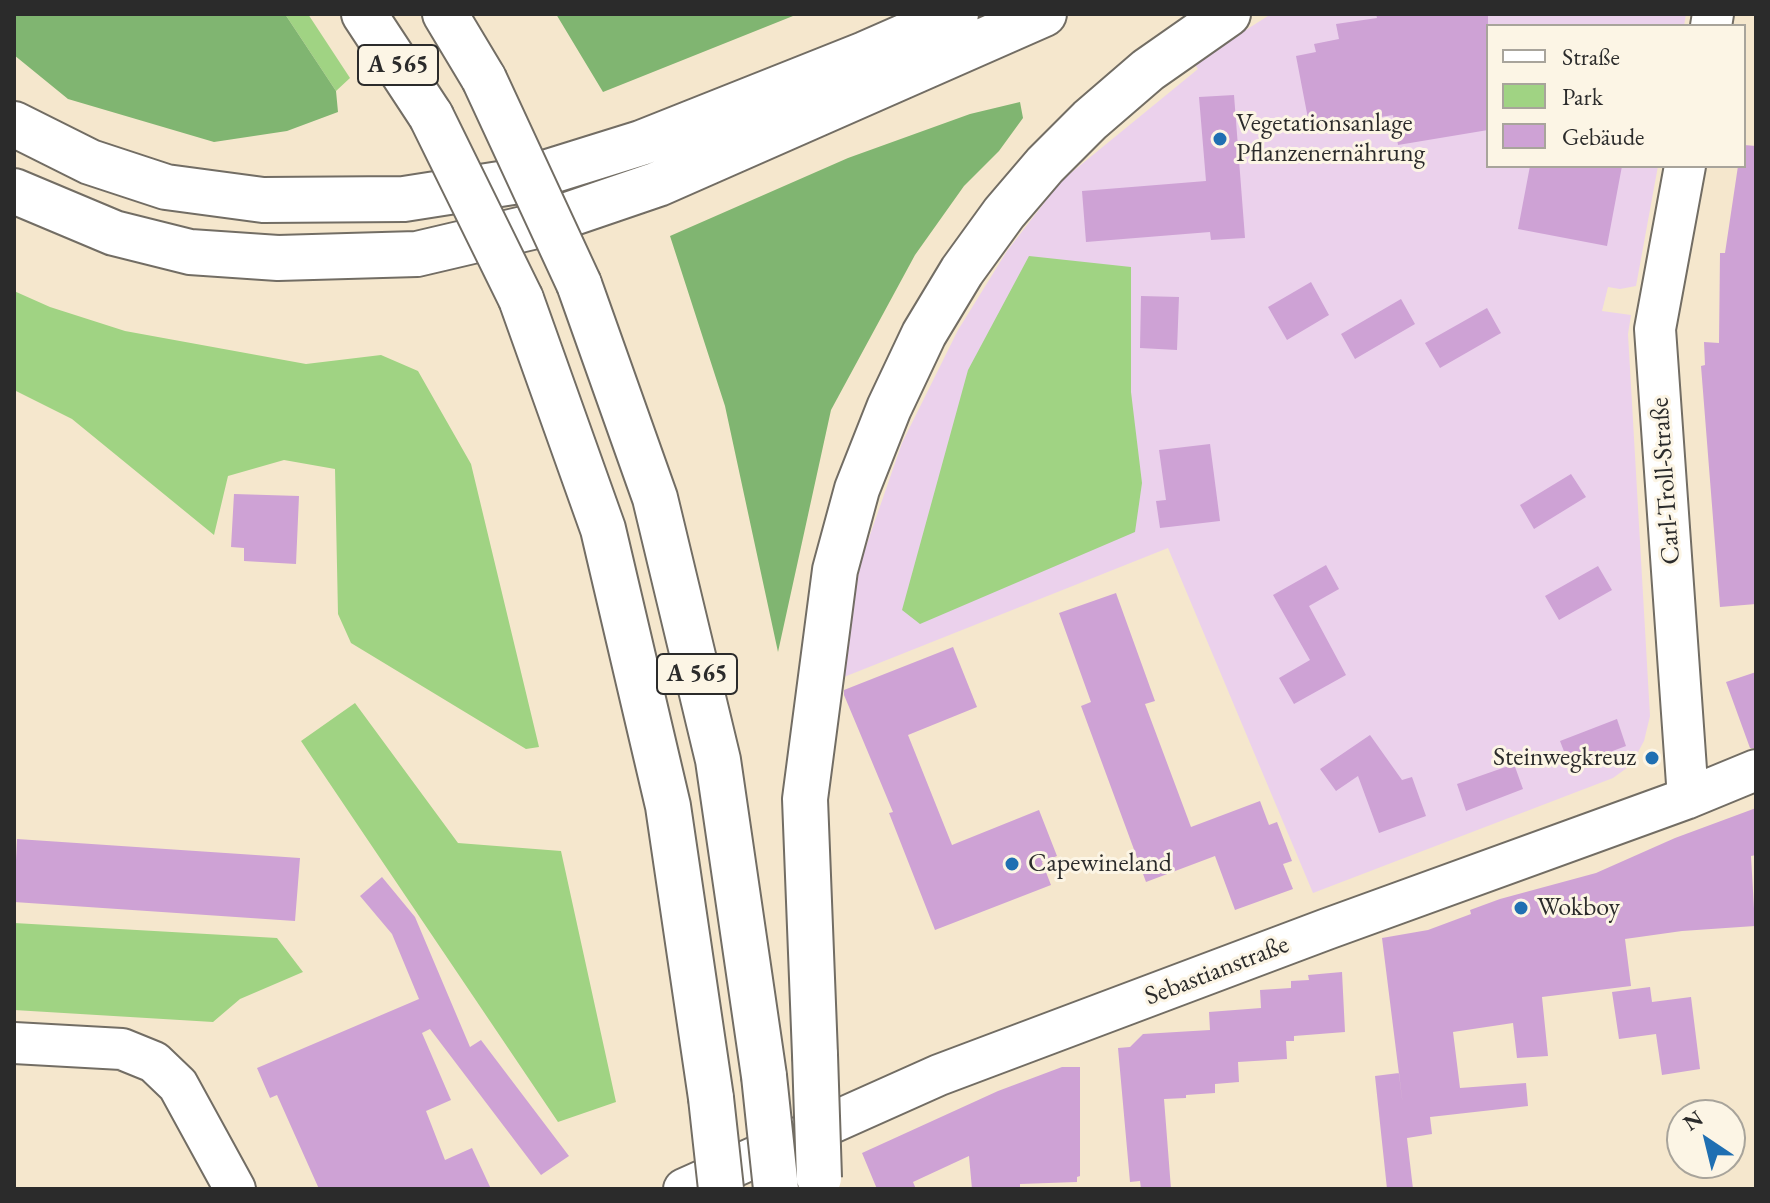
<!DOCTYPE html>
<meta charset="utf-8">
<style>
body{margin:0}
#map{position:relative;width:1770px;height:1203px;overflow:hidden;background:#f5e7cd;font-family:"EB Garamond",serif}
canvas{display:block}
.frame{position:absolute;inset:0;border:16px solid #2b2b2b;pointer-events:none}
.legend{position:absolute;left:1486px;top:24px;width:260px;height:144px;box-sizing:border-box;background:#fcf5e5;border:2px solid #a8a49b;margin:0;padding:10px 14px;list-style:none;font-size:24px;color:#2b2b2b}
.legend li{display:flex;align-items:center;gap:16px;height:40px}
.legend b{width:40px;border:2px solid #a8a49b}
.north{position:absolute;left:1666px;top:1099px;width:80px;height:80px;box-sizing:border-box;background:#fcf5e5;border:2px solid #a8a49b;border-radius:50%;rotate:325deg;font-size:22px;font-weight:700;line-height:32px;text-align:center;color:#2b2b2b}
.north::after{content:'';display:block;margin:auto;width:28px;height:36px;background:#1f6fb2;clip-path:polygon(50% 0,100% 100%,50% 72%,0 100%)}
</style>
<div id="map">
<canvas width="1770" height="1203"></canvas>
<div class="frame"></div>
<ul class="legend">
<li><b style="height:10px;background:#fff"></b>Straße</li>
<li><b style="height:22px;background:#a0d383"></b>Park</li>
<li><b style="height:22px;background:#cea2d5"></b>Gebäude</li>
</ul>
<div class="north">N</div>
</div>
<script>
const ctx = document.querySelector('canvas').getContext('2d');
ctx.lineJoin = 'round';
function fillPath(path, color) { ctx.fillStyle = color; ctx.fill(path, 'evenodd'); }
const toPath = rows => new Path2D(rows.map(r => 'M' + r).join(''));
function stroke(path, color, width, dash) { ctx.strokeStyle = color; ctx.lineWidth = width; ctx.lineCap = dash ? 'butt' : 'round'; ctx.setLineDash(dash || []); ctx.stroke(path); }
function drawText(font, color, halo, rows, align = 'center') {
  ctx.font = font + ' "EB Garamond",serif'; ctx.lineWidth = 6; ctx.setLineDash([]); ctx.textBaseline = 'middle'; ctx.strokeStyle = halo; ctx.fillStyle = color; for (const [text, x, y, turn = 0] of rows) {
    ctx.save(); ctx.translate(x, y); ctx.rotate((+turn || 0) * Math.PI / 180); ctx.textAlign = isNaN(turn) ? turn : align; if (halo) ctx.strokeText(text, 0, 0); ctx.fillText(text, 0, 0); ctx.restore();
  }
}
const built = toPath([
 [1271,14,1686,14,1684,26,1488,26,1488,166,1658,166,1636,286,1620,289,1608,287,1602,311,1631,315,1628,334,1650,716,1644,741,1631,765,1613,778,1313,893,1168,548,839,679,861,561,902,443,958,330,1007,251,1061,181,1198,69,1194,63]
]);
const green = toPath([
 [285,14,308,14,350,78,336,91],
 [1029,256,1131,267,1131,392,1142,483,1135,532,920,624,902,610,968,370],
 [14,291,50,307,125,331,306,364,381,355,418,371,471,464,539,747,526,749,351,643,338,614,335,469,284,460,228,476,214,535,72,419,14,390],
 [355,703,458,843,561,851,616,1102,558,1122,301,741],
 [14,923,277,938,303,972,240,999,213,1022,14,1010]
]);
const forest = toPath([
 [14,14,285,14,336,91,338,112,287,131,214,142,68,99,14,55],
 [556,14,798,14,603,92],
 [1020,102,1023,118,999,151,964,186,915,255,831,410,778,652,725,406,670,236,848,158,970,114]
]);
const building = toPath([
 [1376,14,1488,14,1488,130,1398,145,1393,115,1310,129,1296,56,1316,52,1314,44,1339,39,1336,24,1377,18],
 [1234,95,1245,238,1211,240,1210,232,1086,242,1082,191,1206,181,1199,97],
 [1744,145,1756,146,1756,604,1720,607,1701,366,1705,365,1704,342,1719,343,1720,253,1725,253,1738,166,1744,166],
 [1530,166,1622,166,1607,246,1518,229],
 [1311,282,1329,315,1287,340,1268,307],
 [1141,296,1179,297,1177,350,1140,348],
 [1401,299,1415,324,1355,359,1341,334],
 [1487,308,1501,333,1440,368,1425,343],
 [1210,444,1220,521,1160,528,1156,501,1166,500,1159,450],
 [1571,474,1586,497,1534,529,1520,505],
 [234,494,299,496,296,564,244,561,244,548,231,547],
 [1326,565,1339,589,1309,606,1346,675,1294,704,1279,678,1310,660,1273,595],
 [1598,566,1612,590,1559,620,1545,596],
 [1116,593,1155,701,1145,704,1191,827,1260,801,1269,825,1277,822,1292,861,1283,864,1293,889,1235,910,1215,856,1146,882,1081,706,1091,702,1059,613],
 [953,647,977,707,908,735,952,845,1039,810,1057,856,1042,862,1051,885,935,930,889,813,893,812,844,695,844,690],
 [1756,672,1756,748,1750,748,1726,682],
 [1617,719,1626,746,1570,767,1560,741],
 [1370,735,1402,780,1412,777,1426,816,1379,833,1358,776,1336,791,1320,769],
 [1514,764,1523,789,1466,811,1457,784],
 [1756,808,1756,855,1751,856,1755,926,1682,931,1625,939,1631,986,1542,997,1548,1056,1517,1058,1513,1023,1453,1032,1460,1088,1526,1083,1528,1106,1430,1117,1432,1134,1407,1138,1413,1189,1387,1189,1375,1076,1399,1073,1403,1106,1382,938,1428,930,1471,914,1470,910,1500,899,1596,873,1675,838],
 [17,839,300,858,295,921,14,902],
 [382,877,415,917,470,1047,481,1040,569,1156,541,1175,430,1029,422,1033,451,1100,426,1111,445,1160,472,1148,491,1189,319,1189,277,1095,270,1098,257,1068,419,999,392,934,360,896],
 [1342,972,1345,1032,1294,1036,1294,1041,1286,1041,1287,1059,1238,1062,1239,1082,1215,1084,1215,1093,1186,1095,1186,1098,1164,1099,1171,1189,1141,1189,1140,1181,1130,1182,1118,1048,1130,1047,1143,1034,1210,1030,1209,1012,1261,1008,1260,990,1291,988,1291,981,1309,980,1308,975],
 [1650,987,1652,1002,1691,997,1700,1069,1662,1075,1656,1034,1619,1039,1612,992],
 [1062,1067,1080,1067,1080,1176,1077,1177,1077,1182,1020,1184,1020,1189,972,1189,969,1156,913,1182,916,1189,877,1189,862,1153,998,1091]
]);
const minor = toPath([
 [1711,26,1713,14],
 [1685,166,1655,329,1688,798],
 [14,1043,122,1049,154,1062,178,1085,235,1189],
 [684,1189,939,1075,1327,929,1688,798,1756,770]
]);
const highway = toPath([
 [364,14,431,116],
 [445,14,484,79],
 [14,124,90,162,166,187,263,200,404,199,519,181,641,143,865,54,956,14],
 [14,191,114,233,190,252,278,258,417,254,532,227,658,184,1044,14],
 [579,284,655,498,718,760,764,1076],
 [521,299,603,529,668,806,711,1098],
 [815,1055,805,799,835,570,857,489,889,408,924,334,962,271,1004,213,1045,165,1090,120,1148,70,1228,14]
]);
const highwayBridge = toPath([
 [484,79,579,284],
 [431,116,521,299],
 [815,1055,819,1178],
 [764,1076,776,1189],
 [711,1098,721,1189]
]);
const markers = [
 [1220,139,8,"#1f6fb2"],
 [1652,758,8,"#1f6fb2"],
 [1012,864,8,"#1f6fb2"],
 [1521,908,8,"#1f6fb2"]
];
const shields = [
 [398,65,80],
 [697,674,80]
];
const shieldNames = [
 ["A 565",398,65],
 ["A 565",697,674]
];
const poiNames = [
 ["Vegetationsanlage",1236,124],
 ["Pflanzenernährung",1236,154],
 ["Steinwegkreuz",1636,758,"right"],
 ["Capewineland",1028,864],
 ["Wokboy",1537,908]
];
const streetNames = [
 ["Carl-Troll-Straße",1666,481,-94],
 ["Sebastianstraße",1217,971,-21]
];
fillPath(built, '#ebd1ec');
fillPath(green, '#a0d383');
fillPath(forest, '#80b571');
fillPath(building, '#cea2d5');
stroke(minor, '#726d64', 44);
stroke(highway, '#726d64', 48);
stroke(minor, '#fff', 40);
stroke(highway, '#fff', 44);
stroke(highwayBridge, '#726d64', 48, []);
stroke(highwayBridge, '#fff', 44);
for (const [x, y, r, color] of markers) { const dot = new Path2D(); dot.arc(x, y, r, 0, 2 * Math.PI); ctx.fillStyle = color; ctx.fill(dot); stroke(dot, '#fcf5e5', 3); }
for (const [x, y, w] of shields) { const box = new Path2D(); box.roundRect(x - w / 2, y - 20, w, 40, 6); ctx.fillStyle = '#fcf5e5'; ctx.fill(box); stroke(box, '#2b2b2b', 2); }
drawText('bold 24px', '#2b2b2b', null, shieldNames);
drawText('26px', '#2b2b2b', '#fcf5e5', poiNames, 'left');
drawText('26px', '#2b2b2b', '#fcf5e5', streetNames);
</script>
